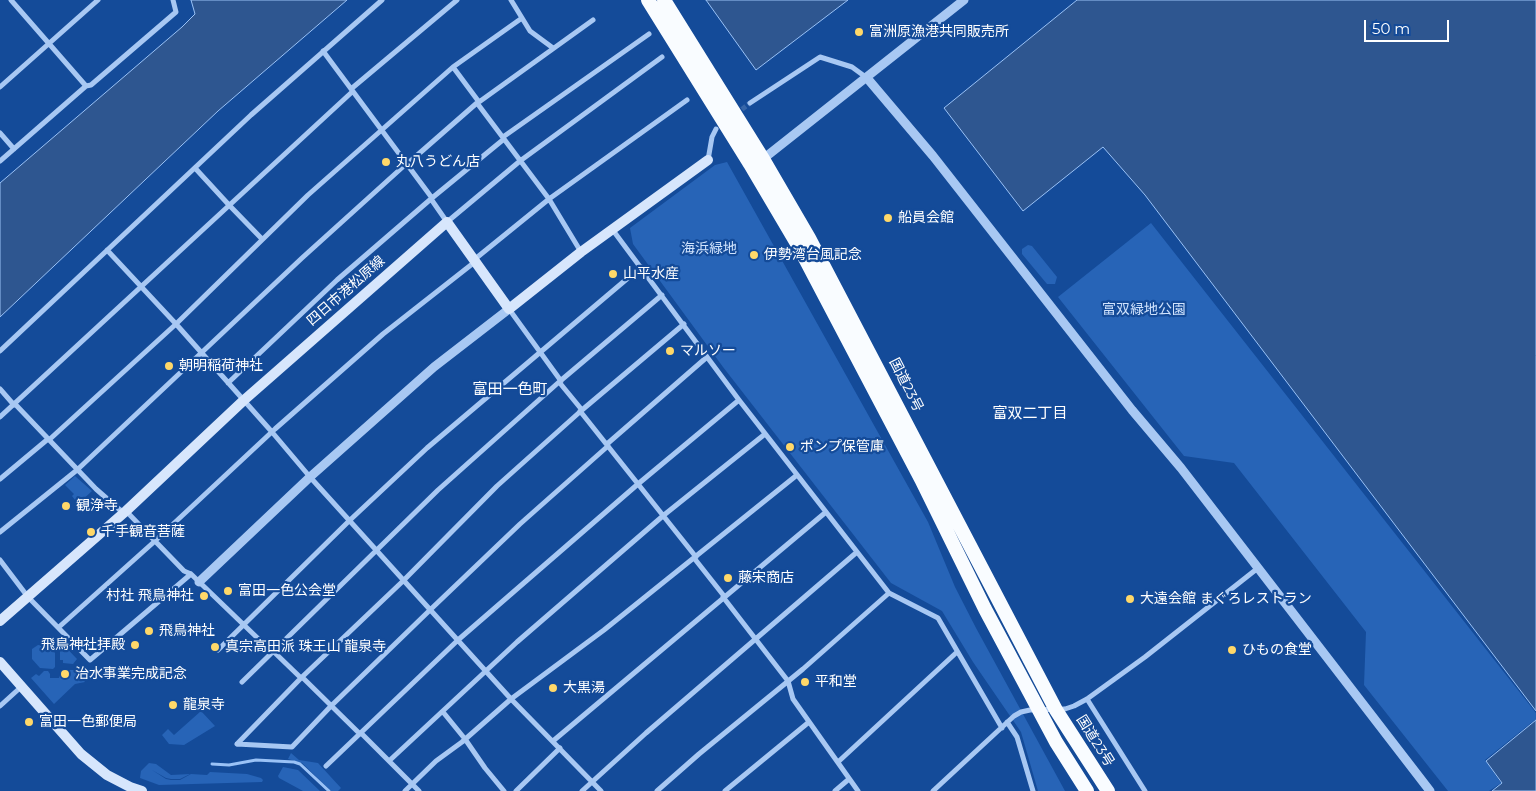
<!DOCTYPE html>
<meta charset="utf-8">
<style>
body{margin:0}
#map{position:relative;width:1536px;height:791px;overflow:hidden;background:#144b99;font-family:Montserrat,sans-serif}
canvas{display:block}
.scale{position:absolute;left:1364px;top:20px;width:85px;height:22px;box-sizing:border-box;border:2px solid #fff;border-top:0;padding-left:6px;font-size:15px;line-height:18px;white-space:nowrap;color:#fff;-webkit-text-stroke:4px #144b99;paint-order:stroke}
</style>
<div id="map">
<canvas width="1536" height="791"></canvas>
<div class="scale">50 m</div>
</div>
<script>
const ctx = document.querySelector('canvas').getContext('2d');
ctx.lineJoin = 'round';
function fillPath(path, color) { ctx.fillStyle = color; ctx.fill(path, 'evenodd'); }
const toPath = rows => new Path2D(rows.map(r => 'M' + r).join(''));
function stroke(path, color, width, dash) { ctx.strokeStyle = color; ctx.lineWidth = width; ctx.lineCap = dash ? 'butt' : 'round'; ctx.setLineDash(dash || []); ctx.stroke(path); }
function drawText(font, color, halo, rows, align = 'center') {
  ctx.font = font + ' Montserrat,"Noto Sans JP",sans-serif'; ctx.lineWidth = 4.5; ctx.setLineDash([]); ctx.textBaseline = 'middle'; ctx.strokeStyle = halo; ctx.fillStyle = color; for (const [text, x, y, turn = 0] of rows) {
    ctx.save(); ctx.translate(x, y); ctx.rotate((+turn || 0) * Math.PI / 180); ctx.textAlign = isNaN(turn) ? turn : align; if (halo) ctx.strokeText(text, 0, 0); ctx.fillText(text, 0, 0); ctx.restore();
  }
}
const green = toPath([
 [727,162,928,522,955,587,976,628,1065,791,1038,791,1021,732,973,662,942,611,891,583,723,367,633,244,630,228,715,165],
 [1151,223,1536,713,1536,719,1485,760,1501,783,1489,791,1448,791,1364,685,1366,632,1234,463,1184,456,1058,297],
 [1028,245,1032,246,1057,277,1055,284,1047,284,1022,254,1022,249],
 [75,476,92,491,78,504,72,496,74,494,65,485],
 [56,637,77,659,73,664,63,663,63,660,60,660,60,651,51,642],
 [38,645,49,646,55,653,55,667,53,669,40,668,32,659,32,649],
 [61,670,75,670,85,682,75,684,54,704,31,678,36,674,39,676,44,671,48,671,50,674,50,678,59,678],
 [201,711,215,726,184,745,169,744,162,735,168,729,174,735],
 [291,753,299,760,318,763,341,788,338,791,331,791,302,763,288,759],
 [149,763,156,764,171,775,190,774,180,779,171,779,166,778,152,770,166,779,171,780,180,780,191,774,207,775,210,772,247,774,261,778,263,780,262,782,159,785,140,778,141,771],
 [283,767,298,770,320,791,303,791,279,778,278,776]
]);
const water = toPath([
 [191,0,347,0,218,111,0,317,0,183,182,27,195,14,191,0],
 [706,0,848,0,756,70,706,0],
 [1077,0,1536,0,1536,711,1145,195,1103,147,1023,211,944,108,1077,0],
 [1536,720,1536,791,1492,791,1502,783,1486,761,1536,720]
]);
const stream = toPath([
 [212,764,229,765,256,760,294,762,300,764,329,791]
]);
const minorTunnel = toPath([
 [736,114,750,103]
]);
const minor = toPath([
 [11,0,86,86],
 [511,0,530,31,553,48],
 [323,51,432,198],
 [453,67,479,102,593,20],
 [0,87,98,0],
 [351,89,457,0],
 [477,103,549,199,581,252],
 [750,103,820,57,852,67,867,78],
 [0,133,14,149],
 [503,137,649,34],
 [708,160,712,137,716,129],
 [0,161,86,86,91,85,176,12,173,0],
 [406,165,478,102],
 [195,168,229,205],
 [431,199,447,222,520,161,662,57],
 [229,205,262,239],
 [612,229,739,400,889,593,938,618,1002,728],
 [107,250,176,324,272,432,310,477,511,699,601,791],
 [475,259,549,199,687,100],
 [509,309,561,381],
 [0,351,251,115,382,0],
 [559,382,582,410],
 [228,383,337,280,432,198,504,139],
 [0,389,14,405],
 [15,404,96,489,120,510,126,511,184,571,191,574,272,652],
 [580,411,696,557],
 [0,417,352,92],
 [50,439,176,324,308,195,453,67,522,18],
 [607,444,707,357],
 [0,479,48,439],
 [0,532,77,470,302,258,406,164],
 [694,558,724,596],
 [0,560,28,597,90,660,191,574],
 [723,597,788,681,793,699,858,791],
 [59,627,155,541,275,429,383,334,476,261],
 [218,650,349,521,427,448,641,267],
 [273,651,301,678],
 [302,677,360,734],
 [242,682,438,490,559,382,662,295],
 [1087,699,1145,791],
 [0,706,21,687],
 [443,712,465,739,485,768,504,791],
 [1007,722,1017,737,1033,791],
 [361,733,419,791],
 [553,741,826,512],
 [237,744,301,678,403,581,497,486,582,410,684,324],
 [237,744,292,747,331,706,430,610,520,524,608,446],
 [389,761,517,642,664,515,765,434],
 [838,762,957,652],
 [326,766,458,640,638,484,739,400],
 [405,791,436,761,462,742,511,699,604,630,797,475],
 [516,791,560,748],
 [582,791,646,733,857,552],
 [657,791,699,754,803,669,889,593],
 [725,791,809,722],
 [835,791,849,779],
 [933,791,1014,716,1021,712,1030,710,1065,709,1074,706,1087,699,1145,657,1258,568]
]);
const tertiary = toPath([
 [867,78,933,156,1132,410,1181,468,1430,791],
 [763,159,964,0],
 [199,582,310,477,434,367,509,309]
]);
const secondary = toPath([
 [0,621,126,511,243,401,447,222,509,309,581,252,708,160],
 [0,662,81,754,107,775,130,787,142,791]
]);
const trunk = toPath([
 [648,0,750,164,799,247,921,479,985,609,1056,742,1087,791],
 [664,0,763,159,809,238,1056,710,1108,791]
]);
const markers = [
 [859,32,5,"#ffd869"],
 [386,162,5,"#ffd869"],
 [888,218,5,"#ffd869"],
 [754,255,5,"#ffd869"],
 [613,274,5,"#ffd869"],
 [670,351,5,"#ffd869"],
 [169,366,5,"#ffd869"],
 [790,447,5,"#ffd869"],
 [66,506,5,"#ffd869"],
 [91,532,5,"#ffd869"],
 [728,578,5,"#ffd869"],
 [228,591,5,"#ffd869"],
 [204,596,5,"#ffd869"],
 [1130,599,5,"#ffd869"],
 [149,631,5,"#ffd869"],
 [135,645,5,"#ffd869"],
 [215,647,5,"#ffd869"],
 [1232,650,5,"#ffd869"],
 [65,674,5,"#ffd869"],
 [805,682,5,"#ffd869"],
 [553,688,5,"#ffd869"],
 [173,705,5,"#ffd869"],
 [29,722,5,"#ffd869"]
];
const poiNames = [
 ["富洲原漁港共同販売所",869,32],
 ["丸八うどん店",396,162],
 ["船員会館",898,218],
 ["伊勢湾台風記念",764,255],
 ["山平水産",623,274],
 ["マルソー",680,351],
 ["朝明稲荷神社",179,366],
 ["ポンプ保管庫",800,447],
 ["観浄寺",76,506],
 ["千手観音菩薩",101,532],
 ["藤宋商店",738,578],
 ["富田一色公会堂",238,591],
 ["村社 飛鳥神社",194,596,"right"],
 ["大遠会館 まぐろレストラン",1140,599],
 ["飛鳥神社",159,631],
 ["飛鳥神社拝殿",125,645,"right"],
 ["真宗高田派 珠王山 龍泉寺",225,647],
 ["ひもの食堂",1242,650],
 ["治水事業完成記念",75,674],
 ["平和堂",815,682],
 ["大黒湯",563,688],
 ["龍泉寺",183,705],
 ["富田一色郵便局",39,722]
];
const parkNames = [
 ["海浜緑地",709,249],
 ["富双緑地公園",1144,310]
];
const streetNames = [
 ["四日市港松原線",346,291,-41],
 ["国道23号",906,385,63],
 ["国道23号",1095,741,58]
];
const neighbourhoodNames = [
 ["富田一色町",510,390],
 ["富双二丁目",1030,414]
];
fillPath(green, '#2764b7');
fillPath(water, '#2e5690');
stroke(water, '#9ac2f6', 1);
stroke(stream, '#9ac2f6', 3);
stroke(minorTunnel, '#3766a8', 5, [5, 2.5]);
stroke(minor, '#a8c8f3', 5);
stroke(tertiary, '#a8c8f3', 9);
stroke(secondary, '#d7e6fc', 10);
stroke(trunk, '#f9fcff', 14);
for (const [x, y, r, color] of markers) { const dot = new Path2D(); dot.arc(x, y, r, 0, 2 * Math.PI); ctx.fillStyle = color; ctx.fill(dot); stroke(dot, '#144b99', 2); }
drawText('14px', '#fff', '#144b99', poiNames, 'left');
drawText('14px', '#d0e3fd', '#144b99', parkNames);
drawText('14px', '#fff', '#144b99', streetNames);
drawText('15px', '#fff', '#144b99', neighbourhoodNames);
</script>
